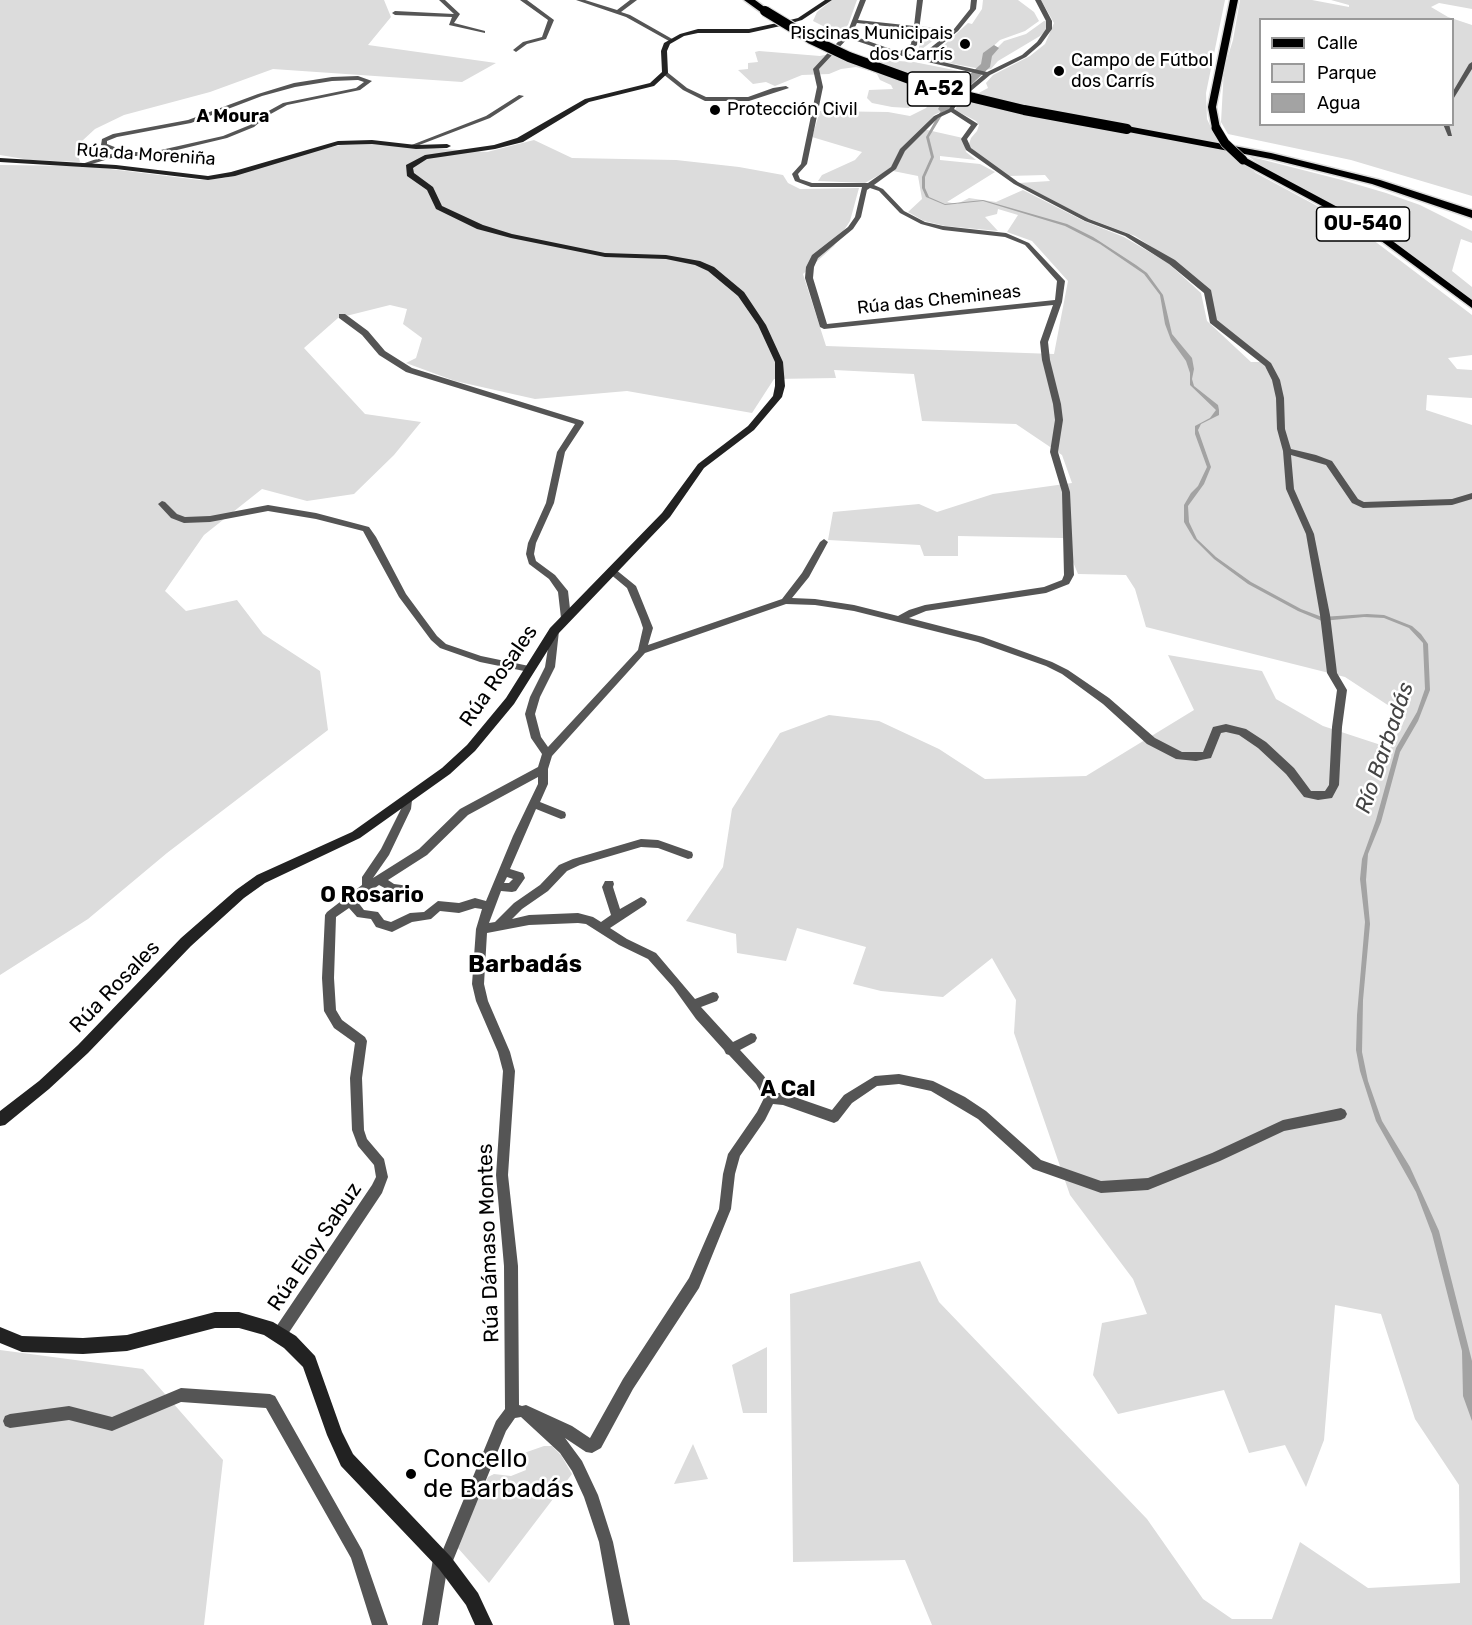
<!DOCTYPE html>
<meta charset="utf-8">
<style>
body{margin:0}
#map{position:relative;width:1472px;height:1625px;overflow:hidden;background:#fff;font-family:Rubik,sans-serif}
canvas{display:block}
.legend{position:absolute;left:1259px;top:18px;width:195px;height:108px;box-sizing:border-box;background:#fff;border:2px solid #999;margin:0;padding:8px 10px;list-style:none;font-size:18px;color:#000}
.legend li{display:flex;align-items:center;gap:12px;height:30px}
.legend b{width:30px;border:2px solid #999}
</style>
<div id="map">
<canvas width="1472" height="1625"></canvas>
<ul class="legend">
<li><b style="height:8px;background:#000"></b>Calle</li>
<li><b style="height:16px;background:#dcdcdc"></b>Parque</li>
<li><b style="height:16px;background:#a3a3a3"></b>Agua</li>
</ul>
</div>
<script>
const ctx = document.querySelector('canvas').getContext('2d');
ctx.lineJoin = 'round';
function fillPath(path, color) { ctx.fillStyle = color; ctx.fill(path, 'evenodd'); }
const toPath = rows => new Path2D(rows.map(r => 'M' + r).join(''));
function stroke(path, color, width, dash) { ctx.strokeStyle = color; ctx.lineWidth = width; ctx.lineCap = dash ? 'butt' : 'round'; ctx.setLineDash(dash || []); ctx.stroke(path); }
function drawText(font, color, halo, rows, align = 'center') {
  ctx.font = font + ' Rubik,sans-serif'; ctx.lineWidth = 5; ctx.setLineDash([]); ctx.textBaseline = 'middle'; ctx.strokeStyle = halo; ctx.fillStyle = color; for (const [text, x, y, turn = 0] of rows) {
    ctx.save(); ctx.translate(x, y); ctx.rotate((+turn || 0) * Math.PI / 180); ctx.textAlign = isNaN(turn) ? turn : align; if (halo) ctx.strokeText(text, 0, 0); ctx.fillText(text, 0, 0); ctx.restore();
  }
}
const green = toPath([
 [0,0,384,0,391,17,368,45,496,63,462,82,273,69,210,92,124,115,95,129,82,141,78,154,80,162,30,160,0,155],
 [832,0,857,0,848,25,839,34,813,21,817,12],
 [983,0,1018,0,1034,12,1039,21,1025,31,1000,40,987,52,985,64,981,69,938,61,948,57,946,56,936,61,929,59,968,23,972,24,982,9],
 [1041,0,1225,0,1206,93,1207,119,1213,132,1241,161,1256,173,1356,227,1472,315,1472,355,1448,358,1457,369,1472,370,1472,398,1427,395,1426,410,1472,425,1472,1625,932,1625,905,1560,793,1562,790,1294,920,1261,939,1302,1147,1519,1203,1599,1232,1619,1272,1619,1300,1542,1368,1588,1460,1583,1459,1485,1415,1419,1381,1314,1335,1305,1324,1440,1306,1487,1285,1445,1249,1453,1224,1390,1118,1414,1093,1375,1102,1323,1147,1314,1133,1279,1070,1195,1014,1033,1016,1000,992,958,943,997,881,991,853,984,866,947,797,928,786,961,737,953,736,934,686,921,723,867,732,809,780,733,829,715,879,721,939,749,985,779,1086,776,1194,710,1168,655,1262,671,1276,699,1323,726,1390,748,1406,717,1345,677,1146,627,1135,589,1126,575,1078,574,1063,538,958,536,958,556,924,556,920,545,828,540,833,512,919,504,937,512,993,494,1072,483,1062,455,1016,424,922,421,914,374,834,370,836,378,774,379,752,413,627,391,535,399,455,381,406,363,416,358,422,338,403,324,407,309,390,305,338,318,304,348,365,414,421,422,394,455,354,494,307,501,262,489,204,535,165,591,186,611,237,600,263,634,320,671,328,730,167,853,88,919,0,975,0,165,86,166,200,180,225,178,312,151,341,145,372,144,487,152,534,140,572,158,676,160,739,167,783,175,788,183,800,189,859,188,850,221,834,246,803,274,826,346,1054,354,1068,281,1032,241,1007,232,1018,215,998,209,997,214,985,217,998,231,945,226,924,221,908,212,922,199,918,176,888,170,865,183,818,181,822,175,855,160,862,152,812,137,820,111,888,112,910,116,926,108,937,94,919,90,909,108,892,107,872,103,867,98,869,90,893,89,891,85,880,80,877,74,870,71,856,67,841,69,829,74,802,75,775,86,766,82,753,84,738,70,748,69,748,63,758,62,755,52,759,51,820,56,834,53,866,59,914,62,979,75,973,84,955,98,949,108,934,115,923,129,963,138,966,152,976,160,940,156,940,160,980,164,995,172,947,202,957,204,969,198,996,202,1023,190,1084,221,1124,237,1168,263,1201,293,1207,321,1251,362,1269,362,1217,322,1210,292,1173,261,1135,236,1087,218,1019,183,1050,181,1045,175,1008,176,973,151,969,144,971,138,977,131,979,125,976,121,955,110,958,104,988,88,986,83,993,75,1030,56,1045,44,1054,23],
 [1240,0,1312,0,1349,7,1349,5,1331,0,1472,0,1472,9,1439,3,1431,7,1448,17,1472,25,1472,196,1351,160,1228,134,1221,122,1224,69,1233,40],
 [1260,20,1452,20,1452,124,1260,124],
 [1044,21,1048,21,1047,30,1040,36,998,61,991,69,984,70,988,65,989,56,1004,41,1026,34],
 [922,26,947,30,914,55,912,53,919,48],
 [1248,156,1342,180,1386,193,1420,205,1472,231,1472,243,1461,239,1452,271,1472,287,1472,300,1368,223,1273,174],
 [767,1347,767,1413,743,1413,732,1365],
 [0,1350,143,1369,223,1460,204,1625,0,1625],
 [693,1444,708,1479,674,1484],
 [544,1446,552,1446,561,1455,572,1474,489,1583,457,1547,488,1477,494,1474,511,1476,526,1470,524,1453]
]);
const water = toPath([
 [948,98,952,99,929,137,934,157,925,177,925,188,929,197,945,204,983,200,1067,224,1093,237,1136,265,1147,273,1163,295,1172,334,1192,358,1194,369,1192,379,1194,386,1218,405,1219,410,1219,415,1201,424,1198,430,1211,467,1204,484,1188,506,1189,522,1197,539,1216,557,1251,582,1301,609,1322,617,1367,614,1384,615,1412,626,1421,634,1428,644,1430,690,1418,721,1400,752,1381,822,1368,854,1366,880,1370,924,1363,1000,1362,1052,1368,1081,1382,1121,1410,1167,1439,1231,1472,1361,1472,1421,1463,1396,1462,1351,1432,1234,1416,1192,1376,1121,1360,1071,1356,1050,1357,1015,1365,922,1360,879,1362,859,1376,820,1396,748,1417,712,1425,689,1423,643,1409,628,1384,618,1364,617,1322,621,1298,611,1248,584,1214,559,1194,539,1184,522,1184,505,1191,493,1198,486,1207,467,1195,434,1195,426,1210,418,1216,410,1190,385,1190,373,1186,361,1171,340,1165,324,1160,295,1144,274,1100,244,1065,226,983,201,945,205,926,197,922,188,922,177,931,157,926,137]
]);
const river = toPath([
 [994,45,999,48,992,56,990,67,955,100,948,111,940,111,938,109,946,96,981,64,983,53,994,45]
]);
const street = toPath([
 [439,0,445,0,460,14,454,23,485,31,485,33,449,25,452,17,395,15,392,13,395,11,454,14,439,0],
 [520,0,527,0,554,20,546,39,527,44,516,52,513,50,523,42,542,37,548,20,520,0],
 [576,0,585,0,617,10,630,0,637,0,621,12,630,15,674,40,669,41,626,17,576,0],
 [860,0,866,0,858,20,914,26,917,0,923,0,917,45,905,53,919,57,954,29,970,9,971,0,977,0,976,9,958,31,925,58,987,72,1022,55,1037,42,1046,29,1046,21,1035,0,1041,0,1052,21,1052,29,1041,44,1026,57,990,75,959,101,954,109,978,124,967,139,971,148,1018,182,1089,219,1129,234,1175,260,1211,290,1217,320,1271,363,1280,380,1284,398,1285,429,1291,449,1316,455,1332,461,1358,499,1364,502,1452,499,1472,493,1472,499,1452,505,1363,508,1352,503,1326,465,1291,455,1294,489,1314,534,1330,615,1337,673,1347,690,1342,727,1339,785,1332,798,1318,800,1304,797,1286,774,1258,748,1239,735,1226,732,1221,733,1211,758,1196,761,1176,759,1147,744,1103,704,1062,674,1046,666,978,642,854,611,815,605,786,604,645,653,552,756,548,769,548,784,540,802,565,812,566,815,565,818,561,819,536,809,510,869,523,873,525,878,516,891,512,892,501,891,489,923,495,922,514,903,540,885,559,865,573,859,641,839,658,840,692,852,693,855,692,858,688,859,658,848,641,847,580,865,567,871,548,891,522,909,512,919,529,915,578,913,593,917,601,922,611,915,602,887,605,881,613,881,614,884,613,887,620,909,641,897,645,899,647,902,645,905,610,928,627,939,656,953,695,999,713,992,717,993,719,997,717,1001,701,1007,733,1042,751,1033,755,1034,757,1038,755,1042,740,1050,764,1076,774,1093,783,1093,832,1110,844,1095,875,1076,899,1074,933,1081,965,1097,986,1111,1041,1160,1101,1181,1148,1178,1212,1153,1283,1120,1341,1108,1345,1110,1347,1114,1345,1118,1341,1120,1284,1131,1220,1161,1148,1190,1101,1193,1033,1169,978,1119,931,1091,899,1084,877,1086,852,1103,838,1121,834,1123,783,1105,773,1104,765,1120,740,1156,735,1174,731,1209,699,1288,633,1389,601,1448,592,1453,586,1452,565,1438,582,1461,598,1495,613,1542,630,1625,614,1625,599,1542,584,1497,572,1471,560,1453,521,1417,515,1418,506,1431,450,1568,447,1570,438,1625,422,1625,433,1559,436,1554,442,1552,496,1421,505,1409,504,1266,496,1175,503,1071,498,1052,476,1001,472,984,476,929,482,909,475,908,459,913,440,911,431,919,412,922,392,932,376,927,371,919,357,917,349,908,336,917,334,978,336,1010,342,1020,365,1037,367,1041,362,1078,364,1130,367,1139,384,1159,388,1177,382,1193,284,1340,279,1342,274,1340,272,1335,274,1330,372,1185,376,1177,374,1165,358,1146,352,1130,350,1078,355,1043,334,1028,324,1011,322,978,325,915,327,912,362,885,362,877,381,849,401,809,403,797,411,797,412,800,411,809,389,855,373,878,419,849,460,809,538,767,542,754,531,738,525,714,530,697,545,667,551,629,554,628,559,631,555,667,540,697,535,714,541,737,548,747,638,650,643,628,640,619,627,588,609,573,607,571,609,569,615,569,636,586,653,628,648,645,782,599,802,573,820,542,824,539,828,542,809,577,792,598,815,599,854,605,898,616,909,610,925,605,1044,587,1062,580,1064,575,1062,492,1050,452,1055,420,1053,404,1042,360,1040,342,1053,305,824,329,820,327,805,278,806,267,812,255,848,227,855,217,862,187,811,187,795,181,792,174,801,164,817,87,813,69,848,31,860,0],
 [857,23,913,29,911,44,899,52,851,35,857,23],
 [848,38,898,55,983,75,955,99,949,109,934,116,900,149,891,167,868,183,812,183,800,179,798,174,807,164,823,87,819,69,848,38],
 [951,112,971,125,961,139,966,150,1014,184,1085,221,1125,236,1169,264,1204,293,1210,323,1265,366,1272,380,1276,398,1277,429,1283,451,1286,489,1306,534,1320,615,1327,673,1337,690,1332,727,1329,785,1325,791,1311,791,1294,768,1266,742,1246,729,1226,724,1213,727,1203,752,1182,752,1155,738,1109,698,1068,670,1052,662,983,637,909,618,926,611,1046,593,1069,584,1074,575,1070,492,1058,452,1063,420,1061,404,1050,360,1048,342,1062,302,1065,281,1029,243,1006,233,943,226,925,222,904,211,883,189,874,185,896,169,905,151,938,118,951,112],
 [870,188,879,191,900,213,921,224,943,230,1005,237,1025,245,1057,281,1055,300,827,324,813,278,814,267,818,258,853,229,861,217,867,190,870,188],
 [538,777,538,784,513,836,486,901,475,898,459,903,438,901,424,912,410,913,391,922,384,920,378,912,364,910,357,901,379,885,392,892,409,892,410,889,409,886,394,884,388,880,427,855,468,815,538,777],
 [507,877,513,879,509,883,504,883,507,877],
 [578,923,586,924,619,945,648,959,673,987,696,1019,724,1050,726,1054,729,1055,756,1084,764,1098,757,1112,728,1154,723,1174,719,1209,689,1278,623,1379,590,1438,572,1426,526,1405,522,1406,519,1405,518,1266,508,1175,515,1071,510,1052,488,1001,484,984,487,933,529,925,578,923],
 [1472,62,1472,69,1452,101,1452,93,1469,64,1472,62],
 [663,72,667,72,687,88,706,97,748,97,773,88,786,86,789,88,749,101,705,101,683,90,663,74,663,72],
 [358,76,372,81,360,90,287,105,267,116,254,127,227,138,152,156,118,156,82,167,79,165,114,153,113,150,101,145,102,139,113,134,188,120,258,94,294,83,332,77,358,76],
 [358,80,364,82,356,88,283,103,263,114,250,125,223,136,152,152,120,152,117,148,107,144,107,141,117,137,191,123,262,96,295,87,332,81,358,80],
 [519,95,524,96,490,118,414,147,409,146,486,116,519,95],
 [1443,124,1449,124,1452,136,1448,136,1443,124],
 [339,314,345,314,368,331,385,351,412,368,583,421,584,423,565,452,554,503,536,543,534,554,536,561,555,575,568,591,571,618,569,620,566,621,561,618,558,592,549,579,529,564,526,554,528,543,546,503,557,452,575,424,406,372,379,355,362,335,339,318,339,314],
 [162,501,165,502,177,514,185,517,210,516,268,505,316,513,369,527,376,537,406,594,437,636,446,644,481,656,529,666,534,669,529,672,480,662,440,648,431,640,399,597,363,531,316,519,268,511,210,522,184,523,171,518,158,504,162,501],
 [181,1388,270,1394,275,1396,362,1550,388,1625,372,1625,351,1558,266,1408,181,1402,112,1431,69,1420,10,1428,5,1426,3,1421,5,1416,10,1414,69,1406,112,1417,181,1388]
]);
const secondary = toPath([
 [825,0,832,0,802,20,785,25,749,33,698,33,684,36,670,44,667,51,668,73,654,86,589,102,523,142,495,149,427,159,413,168,414,173,433,187,442,206,483,225,512,234,605,253,666,255,700,261,714,267,744,292,766,325,783,362,785,386,782,397,754,430,704,468,670,517,558,634,514,704,475,751,450,774,360,838,265,883,244,898,191,946,88,1053,49,1089,5,1125,0,1126,0,1111,39,1081,78,1045,181,938,236,890,257,875,352,832,442,768,467,745,506,698,550,628,662,513,698,464,748,426,773,396,775,386,775,362,758,325,738,296,708,271,695,265,666,259,605,257,511,238,477,229,436,209,427,190,407,176,406,165,425,155,494,145,517,138,585,99,650,83,662,72,661,51,664,43,680,34,698,29,749,29,782,22,798,18,825,0],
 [372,140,416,145,447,144,451,146,447,148,416,149,372,144,338,145,235,176,208,180,116,169,0,162,0,158,116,165,208,176,231,172,338,141,372,140],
 [215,1312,239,1312,273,1322,296,1336,315,1356,342,1432,353,1454,451,1557,478,1593,493,1625,475,1625,466,1605,439,1569,341,1466,327,1435,303,1367,284,1348,264,1335,239,1328,215,1328,127,1351,83,1354,22,1352,0,1343,0,1327,22,1336,83,1338,127,1335,215,1312]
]);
const primary = toPath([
 [1230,0,1238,0,1216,107,1220,128,1216,131,1212,128,1208,107,1230,0],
 [1240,158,1246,158,1371,225,1472,300,1472,308,1365,229,1240,162,1240,158]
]);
const highway = toPath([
 [744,0,755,0,770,11,762,13,744,0],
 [1127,126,1271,153,1380,180,1472,210,1472,218,1372,184,1271,159,1123,131,1123,127,1127,126]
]);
const primaryBridge = toPath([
 [1216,128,1225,143,1243,160]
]);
const highwayBridge = toPath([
 [765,11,811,39,849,57,937,89,1024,110,1127,129]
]);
const markers = [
 [965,44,6,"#000"],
 [1059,71,6,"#000"],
 [715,110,6,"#000"],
 [411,1474,6,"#000"]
];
const farPoinames = [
 ["Piscinas Municipais",953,34,"right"],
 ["dos Carrís",953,55,"right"],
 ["Campo de Fútbol",1071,61],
 ["dos Carrís",1071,82],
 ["Protección Civil",727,110]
];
const farNeighbourhoodnames = [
 ["A Moura",233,117]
];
const farStreetnames = [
 ["Rúa da Moreniña",146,155,4],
 ["Rúa das Chemineas",939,300,-6]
];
const shields = [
 [939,89,63],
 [1363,224,93]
];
const shieldNames = [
 ["A-52",939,89],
 ["OU-540",1363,224]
];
const streetNames = [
 ["Rúa Rosales",499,676,-55],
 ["Rúa Rosales",115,987,-46],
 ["Rúa Dámaso Montes",489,1243,-92],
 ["Rúa Eloy Sabuz",315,1247,-56]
];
const waterNames = [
 ["Río Barbadás",1385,748,-71]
];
const neighbourhoodNames = [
 ["O Rosario",372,896],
 ["A Cal",788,1090]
];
const quarterNames = [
 ["Barbadás",525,965]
];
const nearPoinames = [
 ["Concello",423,1459],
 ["de Barbadás",423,1489]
];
fillPath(green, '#dcdcdc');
fillPath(water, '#a3a3a3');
fillPath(river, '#a3a3a3');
stroke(primary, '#dbdbdb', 3);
stroke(highway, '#dbdbdb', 3);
fillPath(street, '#555');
fillPath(secondary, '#222');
fillPath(primary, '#000');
fillPath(highway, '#000');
stroke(primaryBridge, '#dbdbdb', 10, []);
stroke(highwayBridge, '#dbdbdb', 12, []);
stroke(primaryBridge, '#000', 9);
stroke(highwayBridge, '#000', 10);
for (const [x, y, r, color] of markers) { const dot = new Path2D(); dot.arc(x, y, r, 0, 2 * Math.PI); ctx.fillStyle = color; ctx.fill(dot); stroke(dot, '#fff', 2); }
drawText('18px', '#000', '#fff', farPoinames, 'left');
drawText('bold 18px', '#000', '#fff', farNeighbourhoodnames);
drawText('18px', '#000', '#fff', farStreetnames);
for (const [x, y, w] of shields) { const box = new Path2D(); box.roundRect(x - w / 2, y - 17, w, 34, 4.5); ctx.fillStyle = '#fff'; ctx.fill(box); stroke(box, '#000', 1.5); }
drawText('bold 20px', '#000', null, shieldNames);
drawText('21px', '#000', '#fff', streetNames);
drawText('italic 22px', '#444', '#fff', waterNames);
drawText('bold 22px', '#000', '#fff', neighbourhoodNames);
drawText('bold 24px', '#000', '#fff', quarterNames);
drawText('26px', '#000', '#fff', nearPoinames, 'left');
</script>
